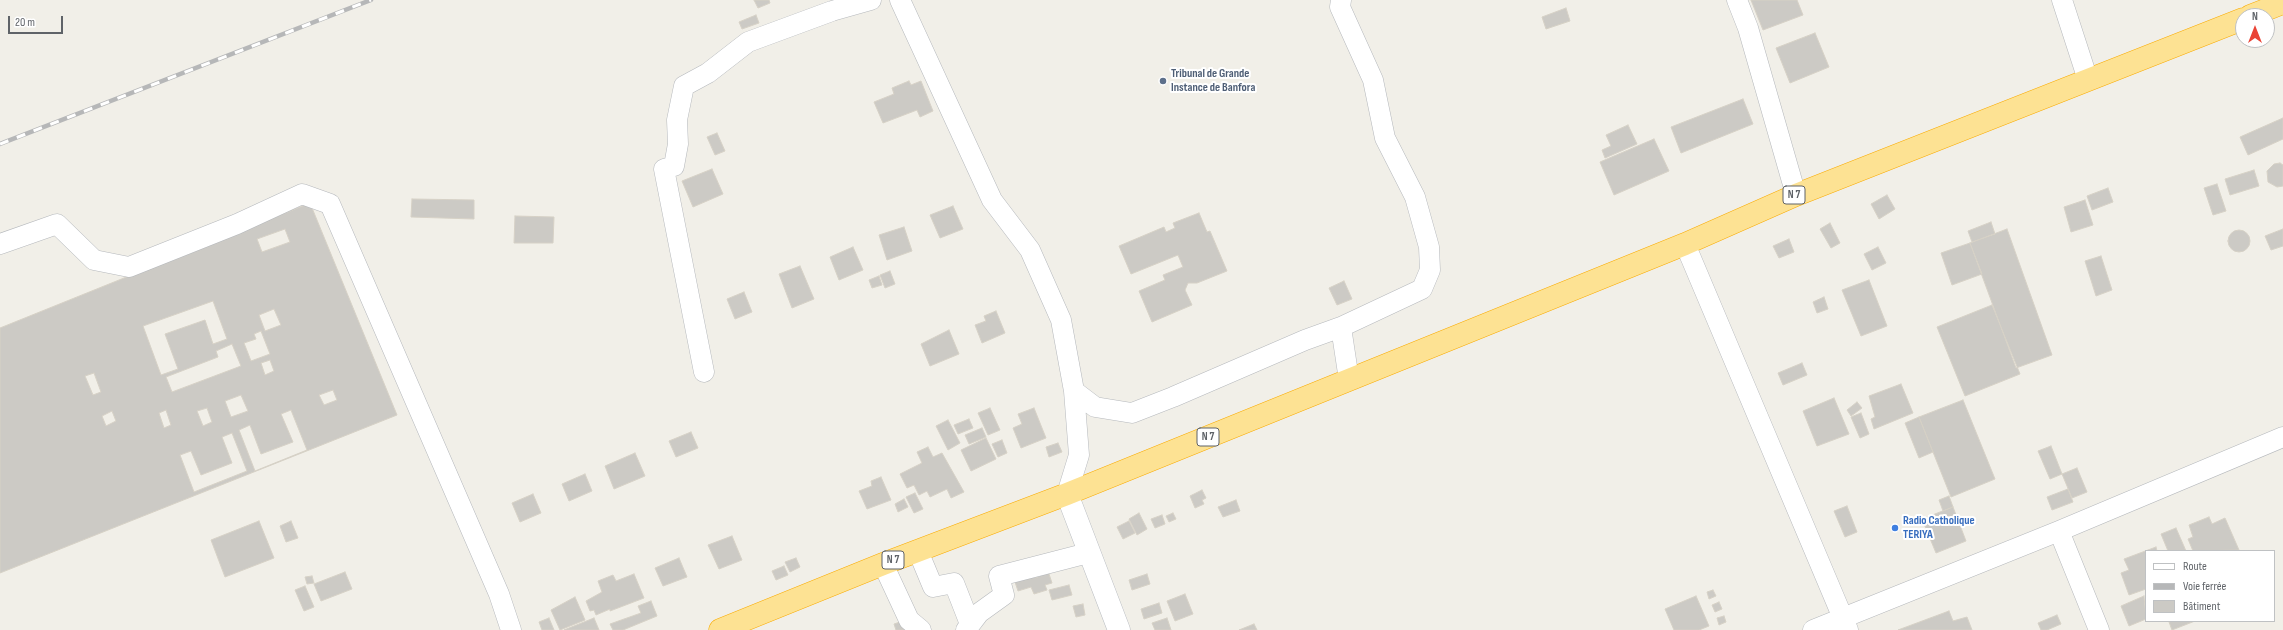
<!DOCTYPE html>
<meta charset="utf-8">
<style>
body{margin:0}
#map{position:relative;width:2283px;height:630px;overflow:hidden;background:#f1efe8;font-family:"Sofia Sans Condensed",sans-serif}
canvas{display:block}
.legend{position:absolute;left:2145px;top:550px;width:130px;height:72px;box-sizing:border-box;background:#fff;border:1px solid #bfc1c3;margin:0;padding:5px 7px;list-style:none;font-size:12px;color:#5f6368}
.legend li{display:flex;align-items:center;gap:8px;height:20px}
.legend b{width:20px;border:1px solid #bfc1c3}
.north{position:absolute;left:2235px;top:8px;width:40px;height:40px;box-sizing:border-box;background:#fff;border:1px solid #bfc1c3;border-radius:50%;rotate:0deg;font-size:11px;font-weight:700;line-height:16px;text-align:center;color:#5f6368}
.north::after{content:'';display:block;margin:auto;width:14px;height:18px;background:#ea4335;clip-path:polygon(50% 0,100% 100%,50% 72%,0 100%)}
.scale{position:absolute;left:8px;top:16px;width:55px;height:18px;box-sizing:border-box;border:2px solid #5f6368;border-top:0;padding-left:5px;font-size:12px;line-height:14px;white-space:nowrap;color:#5f6368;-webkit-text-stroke:3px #fff;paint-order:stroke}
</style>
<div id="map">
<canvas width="2283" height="630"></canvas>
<ul class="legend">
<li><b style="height:5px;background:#fff"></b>Route</li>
<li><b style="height:5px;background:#b6b7b8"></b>Voie ferrée</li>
<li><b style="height:11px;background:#cccac5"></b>Bâtiment</li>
</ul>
<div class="north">N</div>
<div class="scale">20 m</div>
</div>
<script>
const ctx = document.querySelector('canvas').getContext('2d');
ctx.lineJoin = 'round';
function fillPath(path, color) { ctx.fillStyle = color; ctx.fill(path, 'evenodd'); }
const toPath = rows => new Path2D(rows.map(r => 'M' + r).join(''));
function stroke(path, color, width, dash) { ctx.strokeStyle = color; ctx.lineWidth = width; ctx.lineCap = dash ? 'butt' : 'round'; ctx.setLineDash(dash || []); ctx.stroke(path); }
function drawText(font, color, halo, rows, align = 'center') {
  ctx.font = font + ' "Sofia Sans Condensed",sans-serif'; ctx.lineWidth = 4; ctx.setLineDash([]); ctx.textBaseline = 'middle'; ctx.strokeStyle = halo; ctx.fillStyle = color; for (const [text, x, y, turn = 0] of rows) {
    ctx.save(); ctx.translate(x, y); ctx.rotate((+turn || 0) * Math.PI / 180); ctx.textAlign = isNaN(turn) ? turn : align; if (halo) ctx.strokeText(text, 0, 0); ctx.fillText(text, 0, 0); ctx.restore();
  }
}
const building = toPath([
 [754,0,769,0,770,3,758,8,754,0],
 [1751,0,1797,0,1803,15,1763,30,1751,0],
 [1566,8,1570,21,1546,29,1542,17,1566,8],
 [756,15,759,23,742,29,739,22,756,15],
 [1815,33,1829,67,1790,83,1776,48,1815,33],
 [909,81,911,85,921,81,933,111,920,117,917,110,883,123,874,102,894,94,892,88,909,81],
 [1743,99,1753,124,1681,153,1671,127,1743,99],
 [2283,118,2283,139,2248,155,2240,137,2283,118],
 [1628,125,1637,144,1605,158,1602,150,1611,146,1606,135,1628,125],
 [717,133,725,151,715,155,707,137,717,133],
 [1654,139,1669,171,1614,195,1600,162,1654,139],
 [2280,163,2283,165,2283,186,2277,187,2268,182,2267,171,2274,164,2280,163],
 [712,169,723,194,693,207,682,181,712,169],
 [2254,170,2259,186,2230,195,2225,179,2254,170],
 [2217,184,2226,211,2213,215,2204,188,2217,184],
 [2108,188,2113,202,2092,210,2087,196,2108,188],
 [1887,195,1895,209,1879,219,1871,204,1887,195],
 [412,199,474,200,474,219,411,217,412,199],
 [2085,200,2093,225,2071,232,2064,207,2085,200],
 [310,203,397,415,0,573,0,328,310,203],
 [953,206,963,229,940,238,930,215,953,206],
 [1199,213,1207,232,1210,231,1227,271,1197,283,1188,283,1185,290,1192,305,1152,322,1139,291,1165,280,1163,275,1183,267,1178,255,1131,274,1119,246,1164,227,1166,232,1175,228,1173,223,1199,213],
 [515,216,554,217,553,243,514,243,515,216],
 [1991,222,1995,234,1972,242,1968,231,1991,222],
 [1830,223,1840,243,1831,248,1820,229,1830,223],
 [904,227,912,251,887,260,879,235,904,227],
 [285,229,290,242,262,252,257,239,285,229],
 [2007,229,2052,355,2016,368,1970,243,2007,229],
 [2283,229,2283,246,2271,250,2265,236,2283,229],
 '2228 241a11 11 0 1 1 22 0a11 11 0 1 1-22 0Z',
 [1789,239,1794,252,1779,258,1773,246,1789,239],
 [1970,243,1982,274,1952,285,1941,253,1970,243],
 [853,247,863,270,839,280,830,257,853,247],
 [1878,247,1886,263,1872,270,1864,254,1878,247],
 [2101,256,2112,290,2096,296,2085,261,2101,256],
 [800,266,814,299,792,308,779,274,800,266],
 [890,271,895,284,885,288,880,275,890,271],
 [879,276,882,285,872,288,869,280,879,276],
 [1869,280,1887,326,1861,336,1842,290,1869,280],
 [1344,281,1352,299,1337,305,1329,288,1344,281],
 [744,292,752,312,735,319,727,299,744,292],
 [1824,297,1828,309,1817,313,1813,302,1824,297],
 [213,301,227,339,213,344,205,320,165,334,178,369,161,375,143,326,213,301],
 [1992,305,2020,374,1965,396,1937,327,1992,305],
 [274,309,281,325,265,331,259,315,274,309],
 [996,311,1005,333,982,343,975,325,986,321,984,316,996,311],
 [949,330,959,354,930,366,921,344,949,330],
 [261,331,270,354,251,361,244,343,256,339,254,334,261,331],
 [232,344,241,366,172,392,166,377,218,357,216,351,232,344],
 [270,360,274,371,265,375,261,363,270,360],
 [1802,363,1807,375,1783,385,1778,373,1802,363],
 [94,373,101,392,93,395,85,376,94,373],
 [1901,384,1913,413,1874,429,1871,419,1875,417,1869,396,1901,384],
 [333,390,337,400,324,405,319,395,333,390],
 [241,395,248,411,231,417,225,401,241,395],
 [1834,398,1849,434,1817,446,1803,411,1834,398],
 [1963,400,1995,479,1951,497,1919,417,1963,400],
 [1857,402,1862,408,1851,416,1847,410,1857,402],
 [207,408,212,422,203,426,197,411,207,408],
 [990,408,1000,430,988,435,978,413,990,408],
 [1034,408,1046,438,1021,448,1013,428,1022,424,1018,414,1034,408],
 [166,410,171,425,164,428,159,413,166,410],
 [291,410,307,450,255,471,239,430,250,425,261,454,293,442,281,414,291,410],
 [112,411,116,421,106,426,102,416,112,411],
 [1861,413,1869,434,1860,438,1851,417,1861,413],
 [1919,417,1933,452,1919,458,1905,423,1919,417],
 [969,419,973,428,958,434,954,425,969,419],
 [948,420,960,443,948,450,936,426,948,420],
 [982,428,986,437,969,444,965,435,982,428],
 [691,432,698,448,676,457,669,441,691,432],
 [232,433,247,471,194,492,180,455,191,451,201,475,232,463,222,437,232,433],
 [986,438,996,459,971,471,961,450,986,438],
 [1002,440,1007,453,998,457,992,444,1002,440],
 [1058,443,1062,452,1049,457,1046,447,1058,443],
 [2051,446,2062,474,2050,479,2038,451,2051,446],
 [928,447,933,457,942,453,964,492,951,498,947,489,930,497,927,491,919,495,914,485,907,488,900,474,922,463,917,452,928,447],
 [635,453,645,476,614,489,605,466,635,453],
 [2077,468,2087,492,2072,498,2062,474,2077,468],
 [585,474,592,491,569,501,562,484,585,474],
 [881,477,891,500,867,509,859,491,872,486,871,481,881,477],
 [2068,489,2073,502,2052,510,2047,497,2068,489],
 [1202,490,1206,498,1202,500,1204,504,1195,508,1190,496,1202,490],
 [915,493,923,509,914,513,906,497,915,493],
 [533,494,541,513,520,522,512,503,533,494],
 [1949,496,1953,507,1943,511,1939,500,1949,496],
 [904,499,908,507,898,512,895,504,904,499],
 [1236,500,1240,511,1223,517,1218,507,1236,500],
 [1847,506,1857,532,1845,537,1834,511,1847,506],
 [1953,507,1966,541,1936,553,1922,519,1953,507],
 [1139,513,1147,529,1137,535,1129,519,1139,513],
 [1173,513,1176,519,1169,522,1166,516,1173,513],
 [1162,515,1165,524,1155,528,1151,519,1162,515],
 [2209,517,2212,524,2225,518,2239,550,2193,551,2188,539,2193,537,2189,525,2209,517],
 [259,521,274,558,225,577,211,540,259,521],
 [291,521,298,538,286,542,280,526,291,521],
 [1129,521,1135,533,1123,539,1117,527,1129,521],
 [2176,528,2186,551,2168,551,2161,534,2176,528],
 [732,536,742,560,719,569,708,545,732,536],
 [2156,547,2157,551,2146,551,2146,589,2129,595,2121,573,2129,570,2124,559,2156,547],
 [679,558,687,577,663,586,655,568,679,558],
 [796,558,800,567,790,572,785,562,796,558],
 [784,566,788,575,776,580,772,571,784,566],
 [1048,571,1052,583,1045,585,1047,590,1034,594,1031,587,1018,591,1015,582,1034,575,1035,578,1040,576,1040,574,1048,571],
 [345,572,352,589,321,601,314,584,345,572],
 [634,574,644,598,610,611,610,609,596,615,594,610,590,611,586,601,602,592,598,581,613,575,616,581,634,574],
 [1147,574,1150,584,1132,590,1129,580,1147,574],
 [312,576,314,583,307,584,305,577,312,576],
 [1069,585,1072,595,1052,600,1049,590,1069,585],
 [305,586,314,607,304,611,295,590,305,586],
 [1713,590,1716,596,1709,599,1707,592,1713,590],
 [1185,594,1193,614,1175,621,1167,601,1185,594],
 [1696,596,1709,626,1699,630,1674,630,1665,609,1696,596],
 [2144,596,2146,619,2129,626,2121,606,2144,596],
 [575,597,585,620,560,630,551,610,575,597],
 [651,601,657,616,623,630,613,630,610,624,641,613,638,606,651,601],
 [1719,602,1722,609,1715,612,1712,605,1719,602],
 [1159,603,1162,613,1144,619,1141,609,1159,603],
 [1083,604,1085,615,1076,617,1073,606,1083,604],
 [1949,611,1953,621,1967,617,1972,630,1898,630,1949,611],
 [2057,615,2061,624,2047,630,2041,630,2038,623,2057,615],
 [1724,616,1726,622,1719,625,1717,618,1724,616],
 [549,618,554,630,542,630,539,622,549,618],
 [594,618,599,630,564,630,594,618],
 [1167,618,1171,630,1155,630,1152,623,1167,618],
 [903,621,907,630,896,630,894,624,903,621],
 [2172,621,2195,621,2172,630,2169,622,2172,621],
 [1254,624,1257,630,1239,630,1254,624]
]);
const street = toPath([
 [900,0,992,200,1030,250,1061,320,1074,391,1095,407,1132,413,1173,397,1305,340,1341,327],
 [1341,0,1340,7,1373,80,1385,138,1415,197,1429,247,1430,270,1422,289,1341,327,1349,380],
 [1737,0,1748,28,1796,195],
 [2062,0,2088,80],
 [0,244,57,224,94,260,129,267,237,224,302,194,330,204,499,594,511,630],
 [1685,244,1848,630],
 [704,372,664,169,674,166,678,144,677,120,684,86,708,73,748,42,832,11,871,0],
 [1067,494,1079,455,1074,391],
 [2059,531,2099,630],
 [918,551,933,587,954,583,970,624],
 [883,564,909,620,921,630],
 [966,630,979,613,1004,595,999,576,1088,553],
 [1813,630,2059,531,2283,437]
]);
const secondary = toPath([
 [1067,494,1119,630]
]);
const highway = toPath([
 [2250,16,2283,3],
 [720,630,883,564,1067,494,1685,244,1796,195,2243,19]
]);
const rail = toPath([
 [0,144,371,0]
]);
const markers = [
 [1163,81,4,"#5c6f8a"],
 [1895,528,4,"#3f7fe0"]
];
const shields = [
 [1794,195,22],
 [1208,437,22],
 [893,560,22]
];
const shieldNames = [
 ["N 7",1794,195],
 ["N 7",1208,437],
 ["N 7",893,560]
];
const serviceNames = [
 ["Tribunal de Grande",1171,74],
 ["Instance de Banfora",1171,88]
];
const shopNames = [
 ["Radio Catholique",1903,521],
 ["TERIYA",1903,535]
];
fillPath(building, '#cccac5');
stroke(building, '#d6d1c6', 1);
stroke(street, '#b5b8bc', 21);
stroke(secondary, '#b6babf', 23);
stroke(highway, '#f9ab00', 23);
stroke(street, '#fff', 20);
stroke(secondary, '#fff', 22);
stroke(highway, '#fde293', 22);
stroke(rail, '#b6b7b8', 4.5);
stroke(rail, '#fff', 3, [9]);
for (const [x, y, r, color] of markers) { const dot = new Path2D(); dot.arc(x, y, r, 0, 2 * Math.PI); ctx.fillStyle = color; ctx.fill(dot); stroke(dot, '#fff', 1.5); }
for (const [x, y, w] of shields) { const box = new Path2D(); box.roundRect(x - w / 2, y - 9, w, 18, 3); ctx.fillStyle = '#fff'; ctx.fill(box); stroke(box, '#5f6368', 1); }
drawText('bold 11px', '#5f6368', null, shieldNames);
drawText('bold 12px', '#4e5e75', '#fff', serviceNames, 'left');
drawText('bold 12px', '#366cbe', '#fff', shopNames, 'left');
</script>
